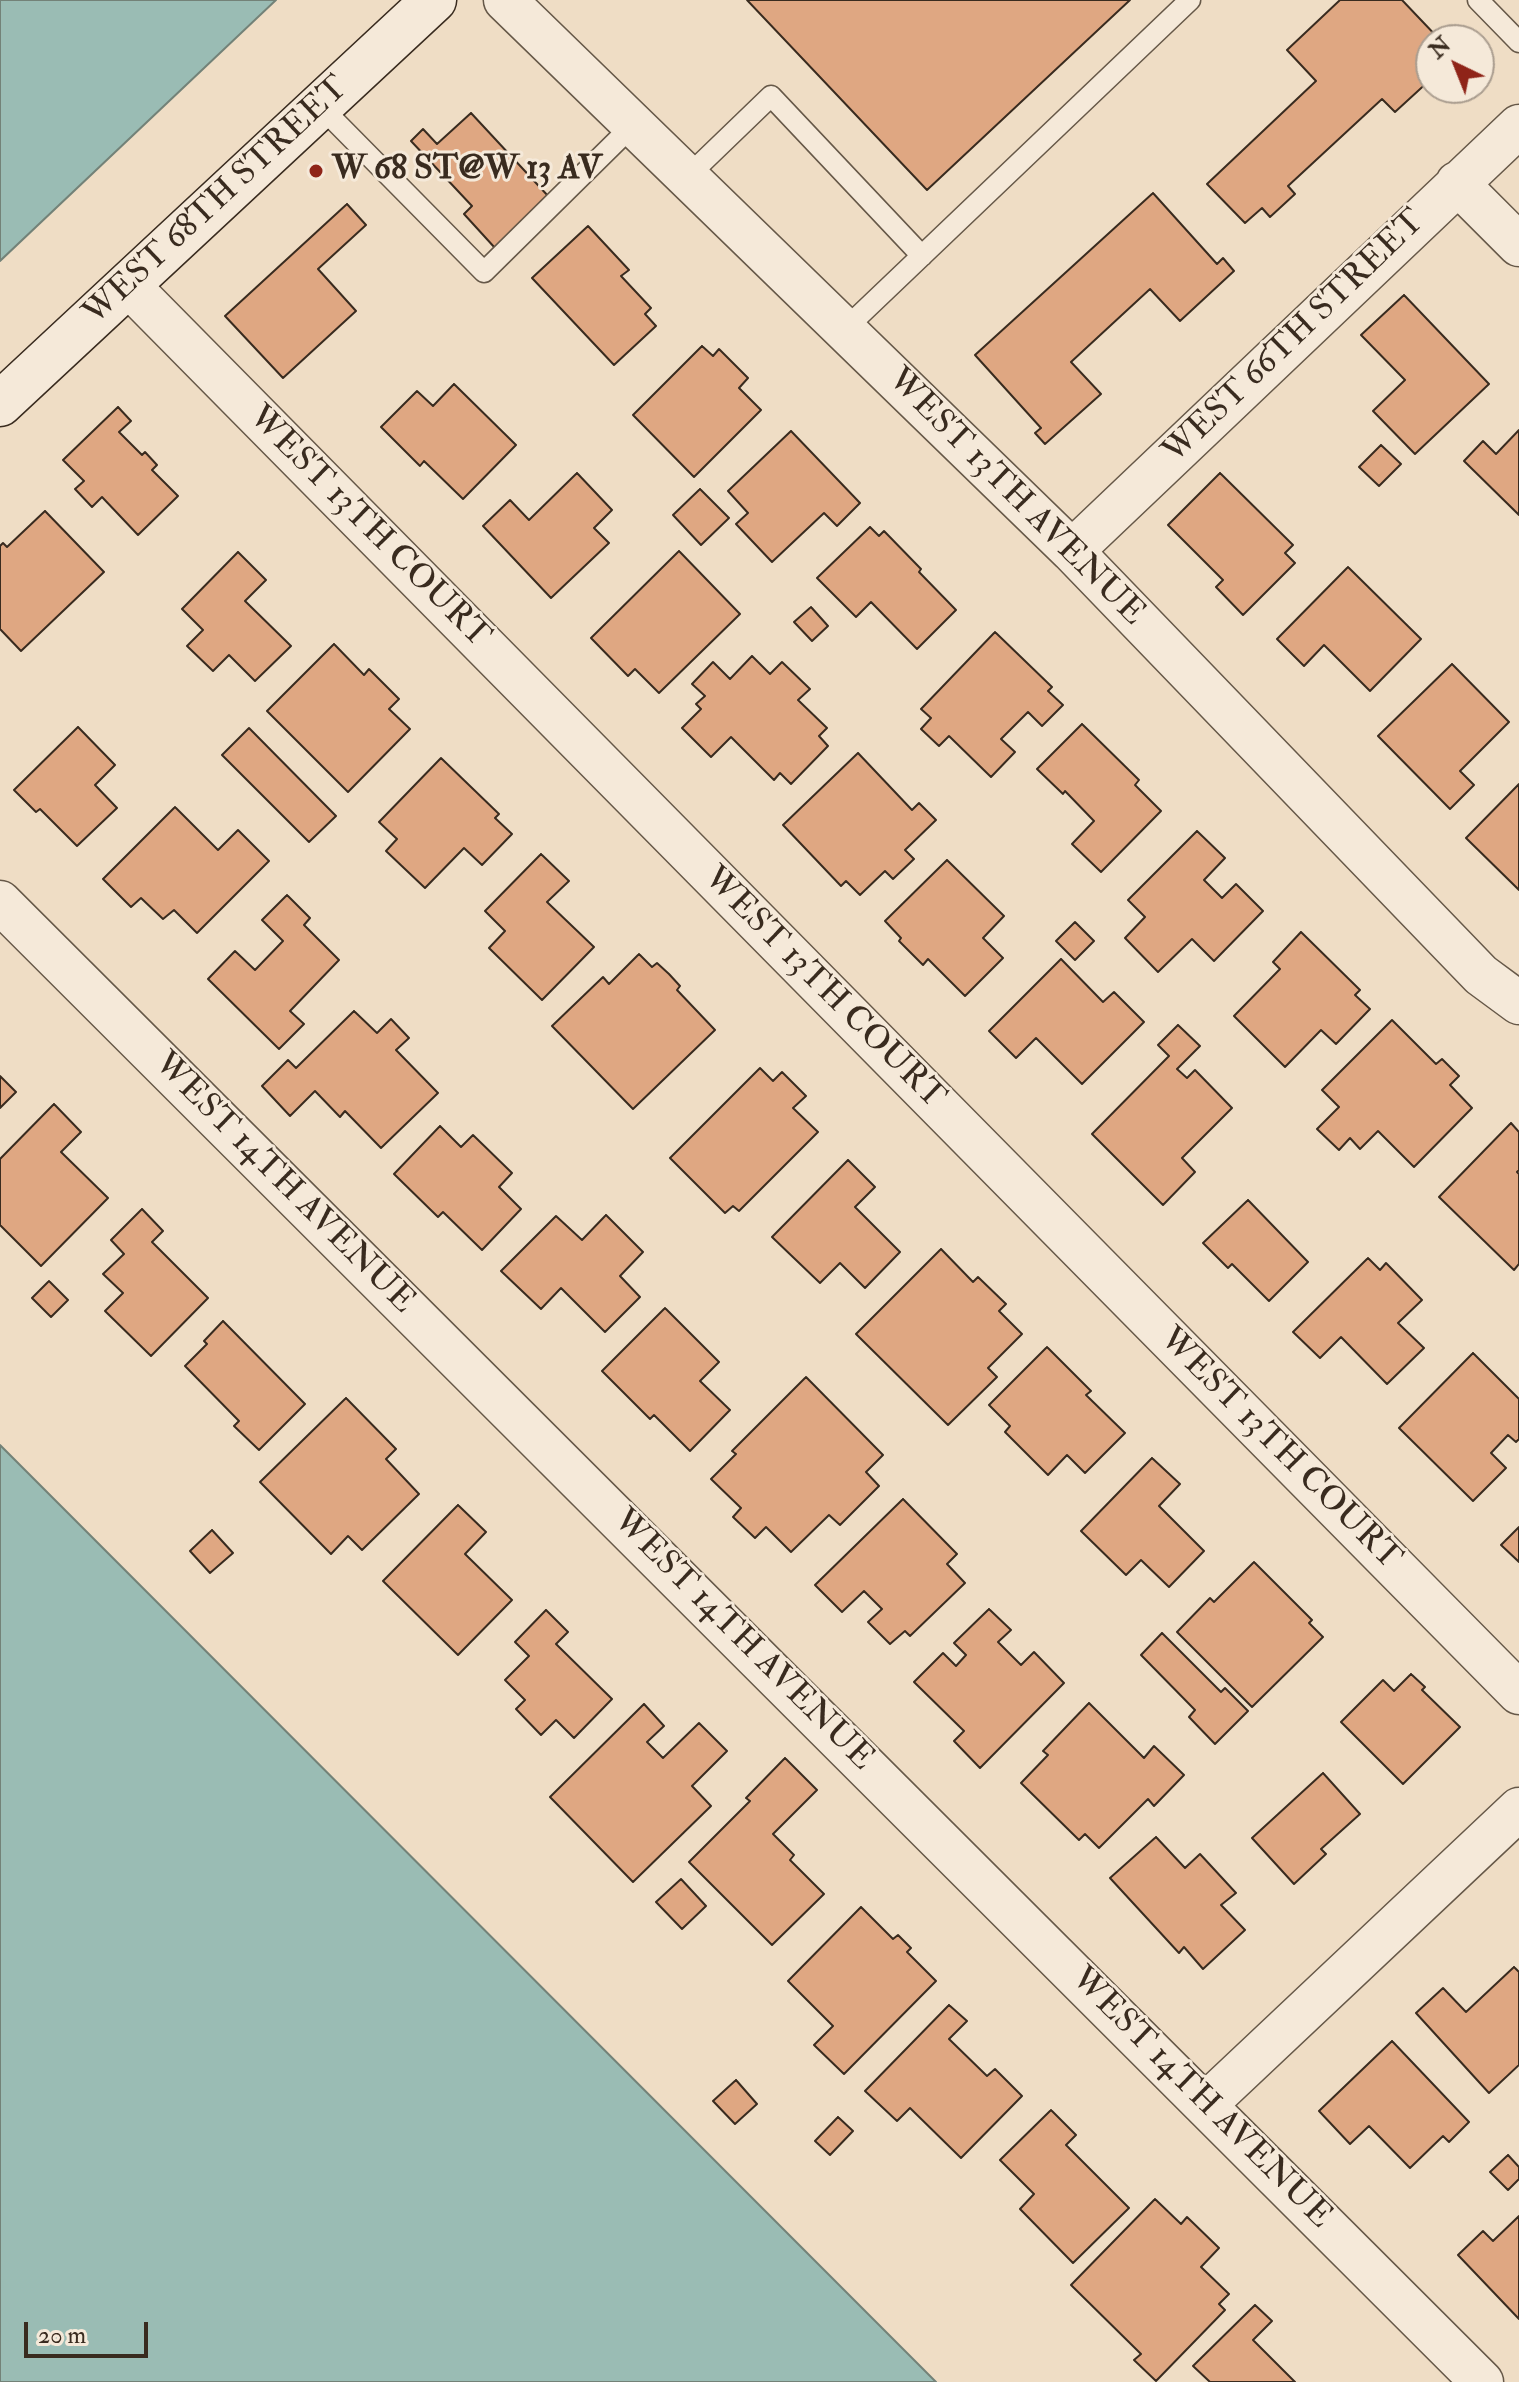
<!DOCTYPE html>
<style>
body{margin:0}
#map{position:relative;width:1519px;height:2382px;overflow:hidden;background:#efddc5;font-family:"IM FELL Double Pica",serif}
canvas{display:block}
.north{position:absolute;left:1415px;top:24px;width:80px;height:80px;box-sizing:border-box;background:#f5e9d9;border:2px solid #aa9d8f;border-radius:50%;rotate:317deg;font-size:22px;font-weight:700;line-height:32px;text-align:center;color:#392b1f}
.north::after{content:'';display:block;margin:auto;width:28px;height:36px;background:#8f2418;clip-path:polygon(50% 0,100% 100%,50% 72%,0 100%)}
.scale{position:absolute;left:24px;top:2322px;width:124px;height:36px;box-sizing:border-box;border:4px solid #392b1f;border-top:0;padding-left:10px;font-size:24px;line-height:28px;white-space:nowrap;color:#392b1f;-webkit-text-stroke:6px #f5e9d9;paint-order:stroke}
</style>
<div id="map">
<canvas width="1519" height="2382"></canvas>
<div class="north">N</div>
<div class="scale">20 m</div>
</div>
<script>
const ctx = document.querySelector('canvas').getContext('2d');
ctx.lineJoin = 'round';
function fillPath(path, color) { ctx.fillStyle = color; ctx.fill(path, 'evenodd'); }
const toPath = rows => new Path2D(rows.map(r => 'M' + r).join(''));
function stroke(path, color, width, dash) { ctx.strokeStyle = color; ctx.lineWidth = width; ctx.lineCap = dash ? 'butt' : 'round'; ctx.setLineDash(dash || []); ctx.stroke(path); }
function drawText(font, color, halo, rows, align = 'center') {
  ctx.font = font + ' "IM FELL Double Pica",serif'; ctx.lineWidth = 6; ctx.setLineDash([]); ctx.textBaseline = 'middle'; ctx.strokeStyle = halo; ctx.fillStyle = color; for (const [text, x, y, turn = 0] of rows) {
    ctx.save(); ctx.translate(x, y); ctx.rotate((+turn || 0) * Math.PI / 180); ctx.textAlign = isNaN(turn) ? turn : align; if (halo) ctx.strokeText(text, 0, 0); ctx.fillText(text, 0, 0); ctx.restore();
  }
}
const water = toPath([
 [0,0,276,0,0,261,0,0],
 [0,1445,936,2382,0,2382,0,1445]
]);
const building = toPath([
 [747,0,1130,0,927,190,747,0],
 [1340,0,1402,0,1440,40,1431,40,1431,79,1395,112,1382,99,1288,186,1295,194,1270,217,1262,208,1245,223,1207,184,1316,81,1287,50,1340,0],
 [471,113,549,197,495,248,464,214,472,206,411,141,423,129,437,144,471,113],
 [1153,193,1217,264,1223,258,1234,271,1180,321,1150,289,1071,362,1101,394,1045,444,1035,433,1041,428,975,355,1153,193],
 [347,204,366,225,318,269,356,311,283,378,225,316,347,204],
 [588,226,629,270,621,276,651,308,645,314,656,326,614,365,532,278,588,226],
 [1404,295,1489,384,1415,454,1373,411,1405,380,1361,335,1404,295],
 [702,346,713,356,719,349,748,378,739,388,761,410,694,477,633,415,702,346],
 [454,384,516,445,463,499,424,461,420,466,381,427,417,391,433,406,454,384],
 [118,407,131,421,119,432,142,455,145,452,157,465,152,470,178,496,138,535,102,497,92,507,75,489,84,481,63,460,118,407],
 [1519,430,1519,515,1464,461,1483,441,1496,454,1519,430],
 [791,431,860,503,837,526,824,513,772,562,736,524,748,513,728,491,791,431],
 [1381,445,1401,464,1379,486,1359,467,1381,445],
 [577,473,612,510,594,528,609,543,551,598,483,526,510,500,529,520,577,473],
 [1220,473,1293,545,1285,553,1295,563,1243,615,1216,587,1223,580,1168,525,1220,473],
 [700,489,729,518,701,545,673,515,700,489],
 [45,511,104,572,21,651,0,629,0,546,3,543,7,547,45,511],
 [870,527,879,536,884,531,921,569,919,572,956,610,917,649,871,602,856,617,817,578,870,527],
 [679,551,740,614,659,693,635,669,628,676,591,638,679,551],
 [238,552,266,580,245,601,291,646,255,681,229,655,213,671,187,646,203,630,182,609,238,552],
 [1348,567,1421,639,1370,691,1324,645,1304,666,1277,639,1348,567],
 [811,607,828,626,812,641,794,622,811,607],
 [995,632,1052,687,1048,691,1063,705,1042,726,1028,712,1001,739,1015,752,991,777,949,736,939,746,921,729,931,718,921,709,995,632],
 [334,644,364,675,369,669,399,699,389,709,410,729,348,792,267,711,334,644],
 [752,656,770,674,782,662,810,689,798,700,827,728,819,736,828,746,791,784,780,773,774,780,731,737,711,757,682,728,701,709,696,704,705,696,692,684,713,662,730,679,752,656],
 [1452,664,1509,722,1460,771,1474,785,1450,809,1378,736,1452,664],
 [1082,724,1139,780,1135,785,1161,811,1101,872,1072,844,1094,821,1065,791,1063,794,1037,769,1082,724],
 [78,727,115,765,95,785,117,808,77,846,40,809,36,812,14,790,78,727],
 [249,728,336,816,309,842,222,755,249,728],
 [858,753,912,810,919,803,936,820,905,850,914,859,893,879,885,871,860,895,846,881,841,886,783,825,858,753],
 [441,758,499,814,495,818,512,834,482,865,464,848,425,888,386,851,397,839,379,822,441,758],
 [1519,784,1519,890,1466,838,1519,784],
 [175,807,218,850,238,830,269,861,197,933,174,910,163,919,141,898,131,907,103,879,175,807],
 [1197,831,1225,858,1204,880,1222,898,1236,884,1263,911,1214,961,1192,939,1158,972,1125,938,1145,917,1128,900,1197,831],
 [541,854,569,881,547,902,594,947,542,1000,489,948,505,931,485,911,541,854],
 [947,860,1004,916,983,938,1003,958,965,996,928,959,923,965,899,941,901,938,885,921,947,860],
 [287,895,310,918,304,925,339,960,290,1011,304,1024,279,1049,208,979,235,951,255,970,283,941,262,920,287,895],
 [1075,922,1094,941,1075,960,1056,941,1075,922],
 [1301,932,1360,990,1355,995,1370,1009,1336,1044,1321,1030,1285,1067,1234,1016,1280,969,1273,962,1301,932],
 [639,954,652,967,657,963,669,974,680,986,677,990,715,1030,633,1109,552,1026,603,977,609,984,639,954],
 [1061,959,1103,1002,1114,992,1144,1022,1082,1084,1036,1038,1016,1058,989,1031,1061,959],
 [354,1011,377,1033,391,1019,409,1038,396,1050,438,1093,381,1148,345,1111,340,1117,315,1091,290,1116,262,1086,288,1060,296,1068,354,1011],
 [1392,1020,1436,1064,1442,1059,1459,1076,1450,1085,1472,1108,1414,1167,1378,1131,1360,1149,1350,1138,1339,1150,1317,1129,1339,1107,1322,1090,1392,1020],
 [1178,1025,1200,1046,1177,1069,1187,1078,1195,1070,1232,1108,1182,1158,1195,1172,1163,1205,1092,1134,1169,1056,1158,1045,1178,1025],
 [760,1068,773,1081,782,1072,806,1096,793,1108,818,1132,739,1211,733,1206,725,1213,670,1158,760,1068],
 [0,1076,16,1092,0,1108,0,1076],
 [54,1104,81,1132,61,1152,108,1198,41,1266,0,1225,0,1159,54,1104],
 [1511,1123,1519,1132,1519,1170,1517,1172,1519,1174,1519,1264,1514,1270,1439,1197,1511,1123],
 [440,1126,461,1147,473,1135,512,1173,499,1187,521,1209,482,1250,443,1212,438,1217,394,1174,440,1126],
 [848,1160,875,1187,855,1207,900,1252,865,1288,840,1263,820,1283,772,1237,848,1160],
 [1248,1200,1308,1262,1269,1301,1232,1264,1228,1268,1203,1243,1248,1200],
 [142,1209,163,1231,152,1242,208,1298,151,1356,105,1311,123,1293,103,1274,124,1254,111,1240,142,1209],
 [606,1215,643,1252,620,1276,640,1297,605,1332,561,1288,541,1309,501,1271,556,1216,582,1240,606,1215],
 [941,1249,973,1282,978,1277,1006,1304,999,1311,1022,1334,988,1368,997,1377,948,1425,856,1334,941,1249],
 [1368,1258,1380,1270,1386,1263,1422,1300,1398,1323,1424,1348,1387,1384,1341,1337,1320,1358,1293,1332,1368,1258],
 [49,1281,68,1300,51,1317,32,1298,49,1281],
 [665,1308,719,1362,700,1381,730,1410,690,1451,654,1415,650,1419,602,1371,665,1308],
 [223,1321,305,1404,259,1450,234,1426,239,1421,185,1366,207,1344,204,1341,223,1321],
 [1047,1347,1091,1391,1086,1395,1125,1433,1085,1473,1067,1455,1048,1475,1005,1432,1010,1426,989,1405,1047,1347],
 [1473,1353,1519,1399,1519,1439,1516,1442,1508,1435,1491,1453,1506,1468,1473,1501,1399,1428,1473,1353],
 [806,1377,883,1455,866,1472,879,1486,840,1525,829,1515,791,1552,766,1527,755,1538,733,1517,741,1508,711,1479,736,1454,732,1451,806,1377],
 [346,1398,396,1449,386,1459,419,1494,362,1550,348,1536,331,1554,260,1482,346,1398],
 [1152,1458,1180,1484,1159,1506,1204,1551,1169,1587,1141,1560,1126,1575,1081,1531,1152,1458],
 [903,1499,957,1554,947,1564,965,1583,910,1636,905,1631,890,1644,868,1622,882,1609,864,1591,842,1612,815,1585,903,1499],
 [458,1505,486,1532,465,1554,512,1600,458,1655,383,1581,458,1505],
 [1519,1527,1519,1562,1501,1545,1519,1527],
 [212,1530,233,1553,210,1573,190,1551,212,1530],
 [1254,1562,1312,1620,1309,1623,1323,1637,1252,1707,1177,1632,1210,1598,1214,1602,1254,1562],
 [989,1609,1011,1630,998,1642,1021,1665,1034,1652,1064,1683,980,1768,954,1741,964,1731,914,1682,943,1653,956,1666,966,1655,954,1643,989,1609],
 [546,1610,568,1632,556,1644,612,1699,574,1738,556,1720,541,1735,516,1709,525,1700,505,1680,529,1656,515,1642,546,1610],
 [1162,1633,1221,1692,1225,1688,1248,1711,1215,1744,1189,1717,1195,1710,1141,1655,1162,1633],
 [1411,1674,1425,1687,1422,1690,1460,1727,1403,1784,1341,1722,1383,1680,1394,1691,1411,1674],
 [1089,1703,1144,1758,1154,1746,1184,1775,1154,1806,1148,1799,1099,1848,1085,1834,1079,1840,1021,1783,1048,1755,1043,1751,1089,1703],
 [644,1704,664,1726,647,1742,663,1758,699,1723,727,1751,692,1786,711,1806,633,1882,550,1797,644,1704],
 [785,1758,817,1790,773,1834,794,1855,790,1860,824,1894,772,1945,689,1862,750,1801,746,1798,785,1758],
 [1323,1773,1360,1814,1321,1849,1326,1854,1294,1884,1252,1838,1323,1773],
 [1156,1837,1185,1868,1200,1854,1236,1893,1221,1905,1245,1930,1203,1969,1184,1947,1179,1953,1110,1878,1156,1837],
 [681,1879,706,1906,682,1929,656,1902,681,1879],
 [861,1907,893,1939,898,1935,911,1948,907,1952,936,1981,844,2074,814,2045,833,2026,788,1981,861,1907],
 [1514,1967,1519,1972,1519,2065,1489,2093,1416,2013,1443,1988,1466,2012,1514,1967],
 [949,2005,967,2021,949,2039,987,2076,995,2069,1022,2096,961,2158,910,2108,897,2121,865,2091,949,2005],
 [1392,2041,1469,2122,1449,2142,1443,2136,1410,2168,1369,2126,1350,2144,1319,2111,1392,2041],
 [736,2080,757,2104,735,2124,713,2101,736,2080],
 [1051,2110,1076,2135,1066,2145,1129,2208,1073,2263,1020,2209,1034,2194,1000,2160,1051,2110],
 [838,2117,853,2131,830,2155,815,2141,838,2117],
 [1508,2155,1519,2167,1519,2179,1508,2190,1490,2172,1508,2155],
 [1155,2199,1181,2224,1187,2217,1219,2248,1201,2267,1229,2294,1219,2304,1225,2310,1156,2381,1134,2360,1141,2354,1071,2285,1155,2199],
 [1519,2216,1519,2319,1458,2255,1483,2231,1493,2241,1519,2216],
 [1255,2305,1272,2321,1253,2340,1295,2382,1210,2382,1193,2366,1255,2305]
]);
const lane = toPath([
 [1478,0,1519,42],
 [320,106,484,272,633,125],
 [687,177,771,96,922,256],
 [844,330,1190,0]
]);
const street = toPath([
 [505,0,1072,551,1481,975,1519,1003],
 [1457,183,1519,245],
 [128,285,1519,1693],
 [1072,551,1519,126],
 [0,902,1482,2382],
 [1206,2104,1519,1809]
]);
const secondary = toPath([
 [0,404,434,0]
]);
const markers = [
 [316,171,8,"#8f2418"]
];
const poiNames = [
 ["W 68 ST@W 13 AV",332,171]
];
const streetNames = [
 ["WEST 68TH STREET",217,202,-43],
 ["WEST 66TH STREET",1295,338,-44],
 ["WEST 13TH AVENUE",1015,498,45],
 ["WEST 13TH COURT",368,528,45],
 ["WEST 13TH COURT",823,989,45],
 ["WEST 14TH AVENUE",283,1184,45],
 ["WEST 13TH COURT",1279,1450,45],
 ["WEST 14TH AVENUE",742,1641,45],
 ["WEST 14TH AVENUE",1200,2099,45]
];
fillPath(water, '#9abcb4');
stroke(water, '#738278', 2);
fillPath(building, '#dfa782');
stroke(building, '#392b1f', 2);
stroke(lane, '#665848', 23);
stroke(street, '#665848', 45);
stroke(secondary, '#392b1f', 47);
stroke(lane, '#f5e9d9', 20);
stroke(street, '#f5e9d9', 42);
stroke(secondary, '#f5e9d9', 44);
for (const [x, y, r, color] of markers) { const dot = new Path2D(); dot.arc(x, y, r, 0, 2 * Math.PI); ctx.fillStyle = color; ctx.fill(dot); stroke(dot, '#f5e9d9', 3); }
drawText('bold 34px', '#392b1f', '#f5e9d9', poiNames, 'left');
drawText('34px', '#392b1f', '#f5e9d9', streetNames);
</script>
